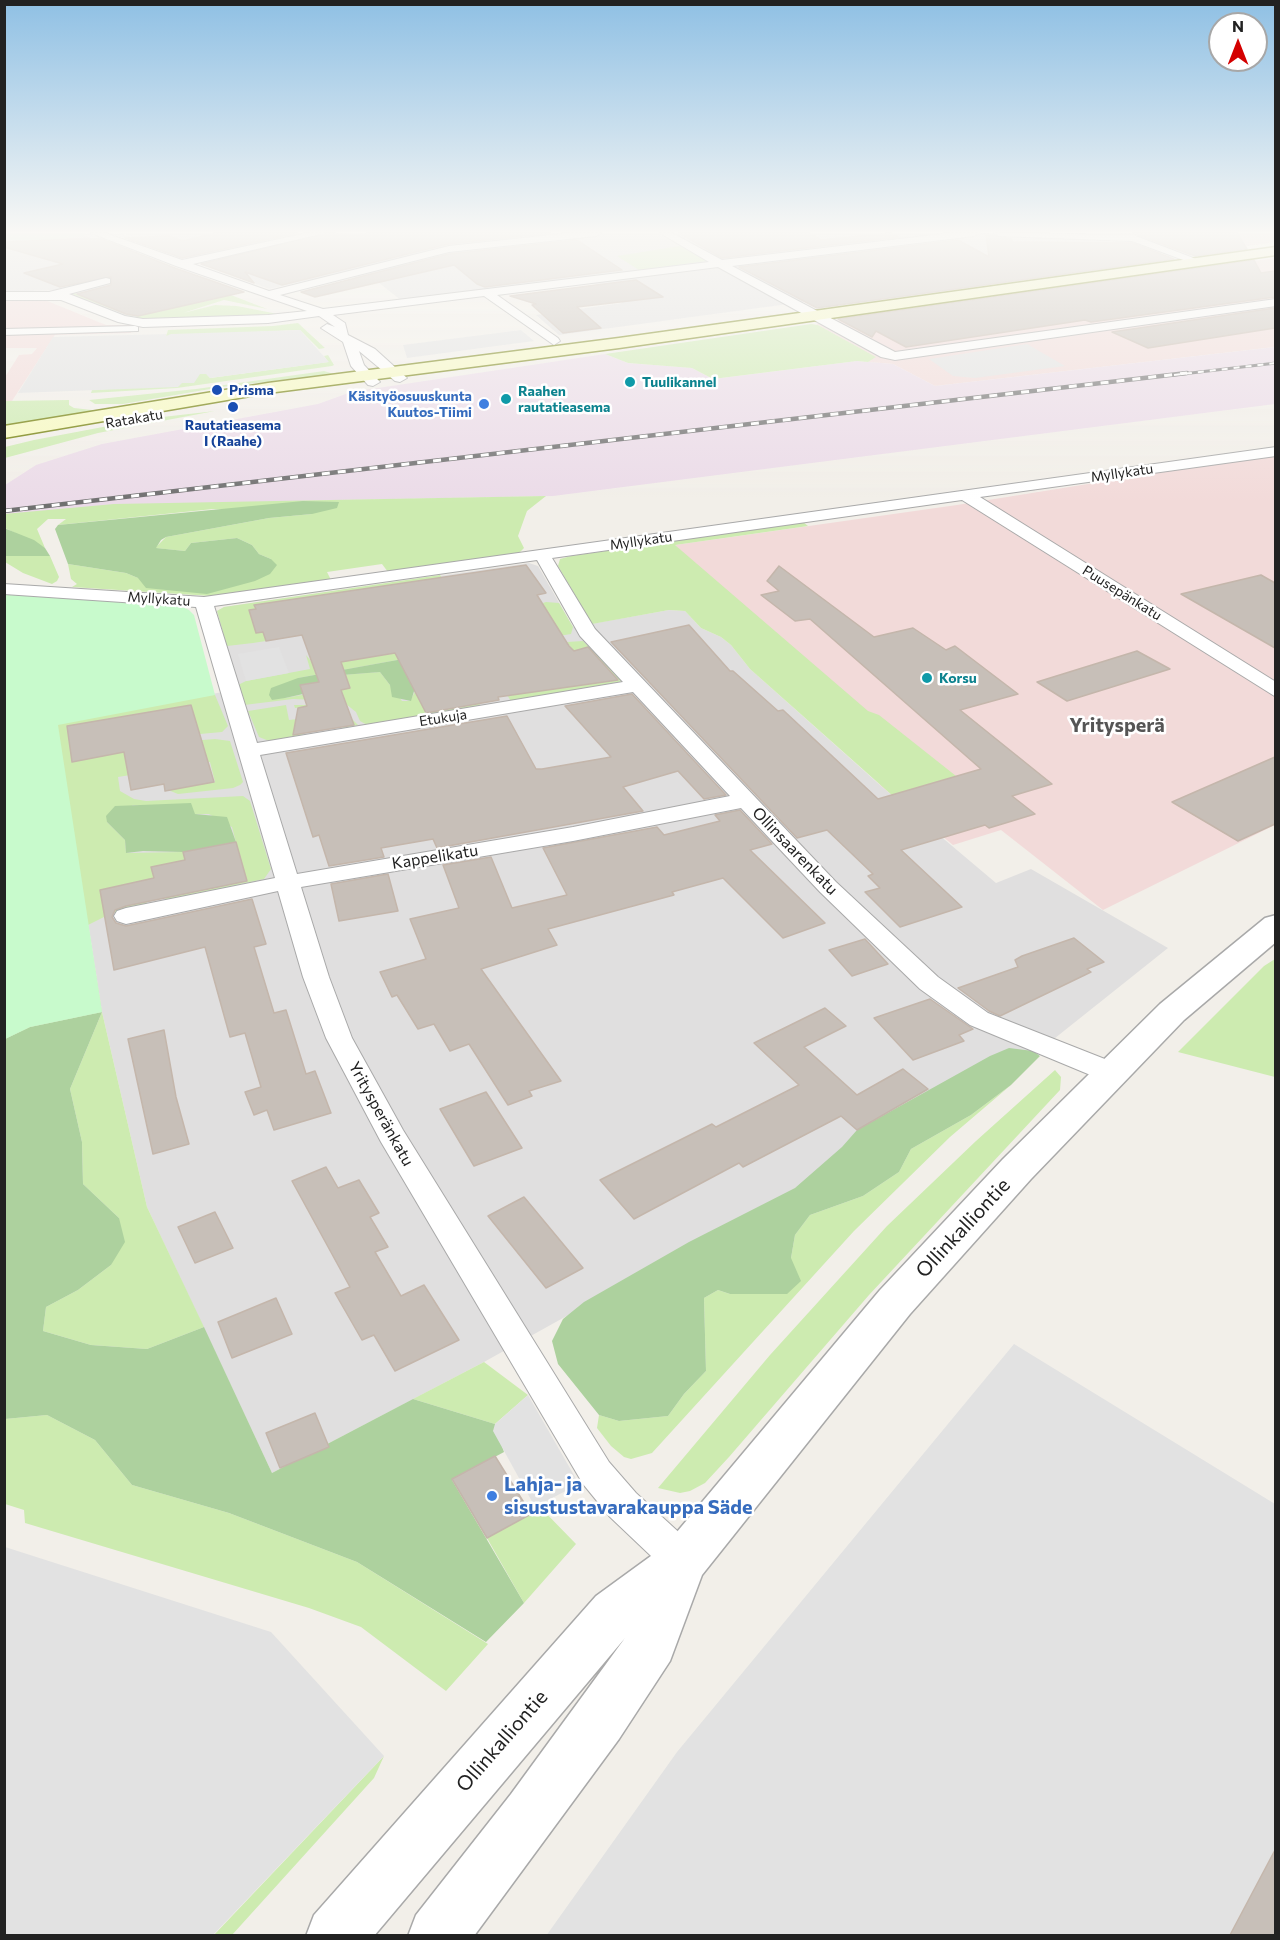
<!DOCTYPE html>
<meta charset="utf-8">
<style>
body{margin:0}
#map{position:relative;width:1280px;height:1940px;overflow:hidden;background:#f2efe9;font-family:Commissioner,sans-serif}
canvas{display:block}
.frame{position:absolute;inset:0;border:6px solid #222;pointer-events:none}
.north{position:absolute;left:1208px;top:12px;width:60px;height:60px;box-sizing:border-box;background:#fff;border:2px solid #a7a7a7;border-radius:50%;rotate:0deg;font-size:16px;font-weight:700;line-height:24px;text-align:center;color:#222}
.north::after{content:'';display:block;margin:auto;width:21px;height:27px;background:#d40000;clip-path:polygon(50% 0,100% 100%,50% 72%,0 100%)}
</style>
<div id="map">
<canvas width="1280" height="1940"></canvas>
<div class="frame"></div>
<div class="north">N</div>
</div>
<script>
const ctx = document.querySelector('canvas').getContext('2d');
ctx.lineJoin = 'round';
function fillPath(path, color) { ctx.fillStyle = color; ctx.fill(path, 'evenodd'); }
const toPath = rows => new Path2D(rows.map(r => 'M' + r).join(''));
function stroke(path, color, width, dash) { ctx.strokeStyle = color; ctx.lineWidth = width; ctx.lineCap = dash ? 'butt' : 'round'; ctx.setLineDash(dash || []); ctx.stroke(path); }
function drawText(font, color, halo, rows, align = 'center') {
  ctx.font = font + ' Commissioner,sans-serif'; ctx.lineWidth = 5; ctx.setLineDash([]); ctx.textBaseline = 'middle'; ctx.strokeStyle = halo; ctx.fillStyle = color; for (const [text, x, y, turn = 0] of rows) {
    ctx.save(); ctx.translate(x, y); ctx.rotate((+turn || 0) * Math.PI / 180); ctx.textAlign = isNaN(turn) ? turn : align; if (halo) ctx.strokeText(text, 0, 0); ctx.fillText(text, 0, 0); ctx.restore();
  }
}
const residential = toPath([
 [4,233,80,233,162,268,231,295,134,319,56,290,5,292],
 [121,233,976,233,1124,238,1166,253,559,335,536,315,622,303,590,281,402,301,379,283,338,274,269,289],
 [529,563,538,566,573,627,669,610,685,611,701,628,721,637,731,645,750,669,881,786,996,883,1031,869,1168,948,1030,1058,484,1362,272,1473,147,1207,102,1012,57,724,238,689,217,611,224,607]
]);
const commercial = toPath([
 [1140,233,1275,233,1275,242,1189,255,1142,238],
 [1275,258,1275,347,935,386,893,364,868,362,875,357,816,324],
 [4,299,45,300,106,325,136,325,131,333,55,335,12,401,5,401,5,377,19,355,32,354,37,348,5,348],
 [1275,454,1275,825,1103,910,1001,830,953,845,881,786,675,545,957,505]
]);
const industrial = toPath([
 [1275,347,1275,404,553,496,341,500,5,516,5,485,36,465,102,444,318,404,351,392,605,354,628,363,692,368,713,379,857,361,893,364,935,386]
]);
const grass = toPath([
 [680,246,707,261,639,270,617,256],
 [72,292,134,317,168,309,169,292,198,303,231,295,267,309,224,300,183,313,215,305,237,306,283,315,138,319,69,293],
 [298,323,325,348,319,349,300,330,166,336,168,330,273,326],
 [811,324,818,325,876,357,868,362,857,361,713,379,692,368,628,363,605,354],
 [328,355,334,365,332,366,177,388,91,393,92,390,181,383,199,374,206,373,210,378,328,362,324,356],
 [324,371,334,374,222,387,123,404,95,404,89,400,196,389],
 [69,400,69,405,74,408,101,411,5,428,4,401],
 [215,411,98,433,5,458,5,447,34,440,145,419],
 [546,496,527,511,518,536,524,548,518,554,388,572,382,564,327,572,331,580,211,596,72,587,77,584,71,579,68,564,126,573,138,578,271,559,259,554,252,545,237,538,191,543,185,551,155,548,166,537,269,518,312,514,213,509,58,525,66,519,48,519,37,529,45,548,5,528,4,514,114,504],
 [803,522,808,526,675,545,868,711,879,715,956,776,905,791,894,797,750,669,731,645,721,637,701,628,685,611,669,610,592,624,558,566,560,559,571,556],
 [5,556,50,556,59,577,57,581,52,584,23,573,5,562],
 [440,575,442,578,319,626,307,597,255,605,256,609,249,610,256,632,263,632,266,641,253,643,227,646,217,611,224,607],
 [4,595,64,610,215,695,228,726,222,732,178,736,197,726,191,705,106,719,109,733,165,743,215,739,230,741,243,782,240,785,233,788,178,794,168,790,215,782,210,762,118,777,120,791,134,799,146,801,243,796,250,801,271,869,264,879,166,900,162,888,243,869,232,827,209,814,195,814,152,805,133,805,107,822,125,840,126,853,183,852,185,860,151,867,154,879,146,905,112,913,88,925,102,1012,147,1207,204,1327,147,1349,91,1345,43,1331,46,1307,78,1290,111,1265,119,1218,83,1184,82,1142,70,1089,102,1012,30,1027,5,1039],
 [546,602,559,603,573,627,571,634,483,648,583,664,567,642,583,641,623,681,512,703,494,673,425,655,298,678,285,698,324,691,358,725,343,728,341,722,311,706,295,708,294,705,314,705,315,700,293,699,244,705,238,685,246,681,310,669,306,655,315,666,398,653,553,621,543,605,534,606],
 [380,672,402,701,410,701,416,690,474,692,480,705,465,709,456,706,454,711,369,726,360,721,356,712,341,700,339,695,343,694,341,690,350,688,347,678,326,681,342,675],
 [286,705,289,720,298,719,303,736,269,741,259,737,248,711],
 [1275,959,1275,1077,1178,1052,1264,966],
 [1055,1070,1061,1077,1060,1090,869,1295,729,1457,705,1483,690,1491,680,1493,658,1488,770,1355,887,1226,976,1141],
 [1011,1085,950,1137,854,1231,652,1453,631,1459,624,1457,611,1446,597,1428,599,1415,619,1421,668,1416,684,1394,706,1371,704,1298,718,1290,730,1294,791,1258,795,1235,810,1215,863,1196,899,1172,911,1149,971,1115],
 [484,1362,528,1395,495,1424,413,1399],
 [47,1415,95,1440,132,1485,229,1513,357,1562,488,1644,446,1691,361,1627,309,1608,25,1523,24,1510,5,1504,5,1419],
 [539,1506,576,1544,524,1603,487,1538,531,1514],
 [384,1756,374,1778,232,1935,213,1936]
]);
const forest = toPath([
 [303,501,339,502,337,508,312,514,269,518,166,537,161,540,156,548,185,551,191,543,237,538,252,545,259,554,271,559,277,565,270,574,255,581,207,594,146,588,138,578,126,573,68,564,55,529,58,525],
 [4,528,34,540,45,548,50,556,5,556],
 [425,655,411,701,392,697,390,685,380,672,342,675,326,681,301,685,303,694,285,698,272,700,269,695,271,688,298,678],
 [191,803,195,814,227,817,236,842,183,852,143,851,126,853,125,840,107,822,106,816,115,806],
 [102,1012,70,1089,82,1142,83,1184,119,1218,125,1242,111,1265,78,1290,46,1307,43,1331,91,1345,147,1349,204,1327,272,1473,413,1399,495,1424,504,1452,452,1480,524,1603,486,1642,357,1562,229,1513,132,1485,95,1440,47,1415,5,1419,5,1039,30,1027],
 [1009,1048,1033,1051,1040,1056,1011,1085,971,1115,911,1149,899,1172,863,1196,810,1215,795,1235,791,1258,801,1281,787,1294,730,1294,718,1290,704,1298,706,1371,684,1394,668,1416,619,1421,599,1415,558,1364,552,1341,563,1319,584,1302,689,1242,795,1188,842,1147,857,1130,990,1056]
]);
const park = toPath([
 [4,233,82,233,88,235,52,240,5,240],
 [5,595,95,596,178,605,189,610,194,615,215,695,58,725,102,1012,30,1027,5,1039]
]);
const parking = toPath([
 [300,330,329,362,210,378,206,374,200,374,194,383,182,383,178,387,18,393,53,337,166,334,166,336,171,334],
 [521,330,534,341,407,358,403,345],
 [1027,344,1065,366,975,378,953,376,929,359],
 [279,647,289,673,246,681,238,654],
 [1014,1344,1275,1504,1275,1850,1230,1935,546,1936,677,1752],
 [528,1395,579,1484,535,1507,493,1431,495,1424],
 [5,1547,271,1632,384,1756,213,1935,5,1935]
]);
const building = toPath([
 [216,233,297,233,182,258,125,238,169,236,183,241,216,233],
 [327,233,358,235,369,233,550,233,448,244,282,285,245,272,254,283,201,264,327,233],
 [679,233,809,233,821,240,880,234,891,233,898,237,722,258,679,233],
 [1133,233,1237,233,1247,249,1195,256,1133,233],
 [986,234,1012,239,1012,242,1132,243,1174,259,817,308,739,267,958,240,989,257,986,234],
 [99,238,175,268,244,292,138,316,126,314,77,294,111,285,111,277,60,287,24,273,63,264,4,247,4,242,99,238],
 [577,240,622,270,485,287,477,284,454,265,315,297,301,292,449,254,577,240],
 [1254,260,1261,273,1275,271,1275,297,1091,322,1085,320,906,347,876,331,872,337,838,319,1254,260],
 [636,280,663,297,577,307,601,328,563,333,532,305,536,304,510,296,636,280],
 [1275,308,1275,328,1148,348,1112,332,1275,308],
 [526,565,546,593,537,595,569,646,574,651,588,647,618,680,498,697,499,700,426,713,395,653,341,662,350,688,341,690,354,725,293,735,298,708,307,706,300,685,319,682,302,635,266,641,263,632,256,633,249,610,256,609,254,605,526,565],
 [779,566,874,637,913,628,946,650,955,646,1018,694,960,710,1052,784,1012,796,1035,814,989,828,985,825,901,850,962,907,900,927,865,892,880,888,868,876,873,874,827,830,797,838,611,642,689,625,730,671,733,671,778,711,783,710,878,799,981,769,810,619,795,621,761,595,779,591,767,581,779,566],
 [1261,575,1275,583,1275,648,1181,594,1261,575],
 [1137,651,1170,669,1067,701,1037,682,1137,651],
 [632,694,726,795,704,799,678,771,623,787,643,811,437,848,433,839,381,848,384,857,329,866,319,835,313,837,286,753,507,716,536,769,542,769,611,757,565,706,632,694],
 [191,705,214,782,165,791,164,784,131,790,124,752,72,762,67,726,191,705],
 [1275,757,1275,824,1238,841,1172,802,1275,757],
 [740,810,772,844,750,850,825,923,783,938,723,878,672,892,674,895,548,929,557,945,481,969,561,1081,529,1091,532,1096,508,1105,469,1044,450,1051,434,1024,418,1029,397,995,392,997,380,972,426,959,410,919,459,908,443,865,491,857,512,908,567,895,543,848,657,827,664,835,720,821,715,815,740,810],
 [236,842,247,881,126,906,115,910,112,917,116,923,126,926,252,899,266,944,254,947,274,1013,286,1010,306,1074,315,1071,331,1113,274,1130,267,1110,254,1115,245,1092,261,1087,245,1033,230,1037,205,947,114,970,100,890,154,878,151,867,185,860,183,852,236,842],
 [388,874,398,911,339,921,331,884,388,874],
 [1074,938,1104,962,1087,969,1091,972,1000,1016,989,1011,958,988,1018,967,1015,960,1022,956,1074,938],
 [865,939,888,964,852,976,829,950,865,939],
 [930,999,973,1029,959,1035,964,1041,913,1060,874,1018,930,999],
 [825,1008,846,1026,804,1047,857,1095,903,1069,928,1089,857,1130,841,1116,743,1167,739,1163,634,1219,600,1180,712,1124,716,1127,799,1085,754,1043,825,1008],
 [164,1030,176,1097,189,1144,153,1154,128,1039,164,1030],
 [486,1092,522,1148,474,1166,440,1109,486,1092],
 [326,1167,338,1188,359,1180,379,1213,370,1217,388,1247,375,1252,401,1296,424,1285,459,1340,395,1371,374,1335,362,1340,335,1293,350,1287,292,1181,326,1167],
 [524,1197,583,1268,546,1288,488,1216,524,1197],
 [215,1212,233,1248,195,1263,178,1227,215,1212],
 [276,1298,292,1334,232,1358,218,1322,276,1298],
 [315,1413,329,1447,280,1468,266,1433,315,1413],
 [495,1456,531,1514,487,1538,452,1479,495,1456],
 [1275,1850,1275,1935,1230,1935,1275,1850]
]);
const pedestrian = toPath([
 [135,326,138,327,138,331,4,335,4,329,135,326]
]);
const minor = toPath([
 [91,233,105,233,182,260,307,233,325,233,193,264,269,291,449,246,569,233,601,233,596,236,449,252,280,295,323,309,709,262,660,233,672,233,722,260,950,233,979,233,974,236,732,266,895,352,1276,299,1276,306,895,360,881,357,718,267,497,295,558,338,560,341,554,345,484,296,333,315,345,323,348,335,375,349,407,378,400,382,395,381,359,351,364,365,380,382,373,386,368,385,351,366,343,342,321,328,327,324,335,327,319,316,268,323,143,327,118,322,61,300,4,300,4,292,49,292,106,278,110,279,110,283,69,294,125,316,143,319,268,315,307,311,176,266,91,233],
 [994,233,1133,235,1204,262,1194,264,1132,241,999,236,994,233],
 [1276,447,1276,456,980,497,1276,682,1276,697,962,500,552,558,595,629,836,882,938,977,988,1013,1120,1065,1124,1072,1120,1079,1110,1082,1100,1079,970,1025,920,989,820,892,741,808,573,841,301,887,329,977,352,1038,403,1130,609,1462,636,1493,696,1548,702,1561,696,1574,683,1579,670,1574,610,1517,583,1484,381,1142,326,1038,303,977,278,891,126,924,117,921,114,916,117,911,126,908,275,878,196,607,4,594,4,584,204,597,1276,447],
 [537,560,580,636,623,682,257,743,214,606,537,560],
 [633,692,730,796,573,827,297,874,260,755,633,692]
]);
const tertiary = toPath([
 [1276,915,1276,942,1184,1020,1031,1179,910,1314,702,1575,670,1661,619,1739,474,1936,408,1936,416,1915,511,1794,625,1638,374,1936,306,1936,314,1915,596,1596,666,1545,880,1290,1003,1159,1160,1004,1265,918,1276,915]
]);
const secondary = toPath([
 [1276,247,1276,255,619,348,268,393,4,438,4,426,268,383,619,338,1276,247]
]);
const railFar1 = toPath([
 [1174,375,1276,363]
]);
const rail = toPath([
 [4,511,1187,373]
]);
const markers = [
 [630,382,6,"#0f9aa8"],
 [217,390,6,"#1a4fb4"],
 [506,399,6,"#0f9aa8"],
 [484,404,6,"#3f7fe0"],
 [233,407,6,"#1a4fb4"],
 [927,678,6,"#0f9aa8"],
 [492,1496,6,"#3f7fe0"]
];
const farCulturenames = [
 ["Tuulikannel",642,382],
 ["Raahen",518,391],
 ["rautatieasema",518,407],
 ["Korsu",939,678]
];
const farTransitnames = [
 ["Prisma",229,390],
 ["Rautatieasema",233,425,"center"],
 ["I (Raahe)",233,441,"center"]
];
const farShopnames = [
 ["Käsityöosuuskunta",472,396],
 ["Kuutos-Tiimi",472,412]
];
const farStreetnames = [
 ["Ratakatu",134,419,-10],
 ["Myllykatu",1122,473,-8],
 ["Myllykatu",641,541,-8],
 ["Puusepänkatu",1122,593,32],
 ["Myllykatu",159,599,4],
 ["Etukuja",443,718,-9]
];
const streetNames = [
 ["Ollinsaarenkatu",795,851,46],
 ["Kappelikatu",435,857,-9],
 ["Yritysperänkatu",381,1114,61]
];
const quarterNames = [
 ["Yritysperä",1117,725]
];
const nearStreetnames = [
 ["Ollinkalliontie",963,1228,-47],
 ["Ollinkalliontie",502,1741,-49]
];
const nearShopnames = [
 ["Lahja- ja",504,1484],
 ["sisustustavarakauppa Säde",504,1507]
];
fillPath(residential, '#e0dfdf');
fillPath(commercial, '#f2dad9');
fillPath(industrial, '#ebdbe8');
fillPath(grass, '#cdebb0');
fillPath(forest, '#add19e');
fillPath(park, '#c8facc');
fillPath(parking, '#e2e2e2');
fillPath(building, '#c7bfb8');
stroke(building, '#c4b6ab', 1.5);
stroke(pedestrian, '#a9a9a9', 2);
stroke(minor, '#a9a9a9', 2);
stroke(tertiary, '#a9a9a9', 3);
stroke(secondary, '#707d05', 3);
fillPath(pedestrian, '#fff');
fillPath(minor, '#fff');
fillPath(tertiary, '#fff');
fillPath(secondary, '#f7fabf');
stroke(railFar1, '#707070', 3);
stroke(rail, '#707070', 4.5);
stroke(railFar1, '#fff', 2, [6]);
stroke(rail, '#fff', 3, [8]);
const sky = ctx.createLinearGradient(0, 0, 0, 504);
sky.addColorStop(0, '#8fc0e4');
sky.addColorStop(0.46, '#f9f8f5');
sky.addColorStop(1, '#f9f8f500');
ctx.fillStyle = sky;
ctx.fillRect(0, 0, 1280, 504);
for (const [x, y, r, color] of markers) { const dot = new Path2D(); dot.arc(x, y, r, 0, 2 * Math.PI); ctx.fillStyle = color; ctx.fill(dot); stroke(dot, '#fff', 2); }
drawText('bold 14px', '#0d838f', '#fff', farCulturenames, 'left');
drawText('bold 14px', '#164399', '#fff', farTransitnames, 'left');
drawText('bold 14px', '#366cbe', '#fff', farShopnames, 'right');
drawText('14px', '#222', '#fff', farStreetnames);
drawText('16px', '#222', '#fff', streetNames);
drawText('bold 20px', '#555', '#fff', quarterNames);
drawText('20px', '#222', '#fff', nearStreetnames);
drawText('bold 20px', '#366cbe', '#fff', nearShopnames, 'left');
</script>
